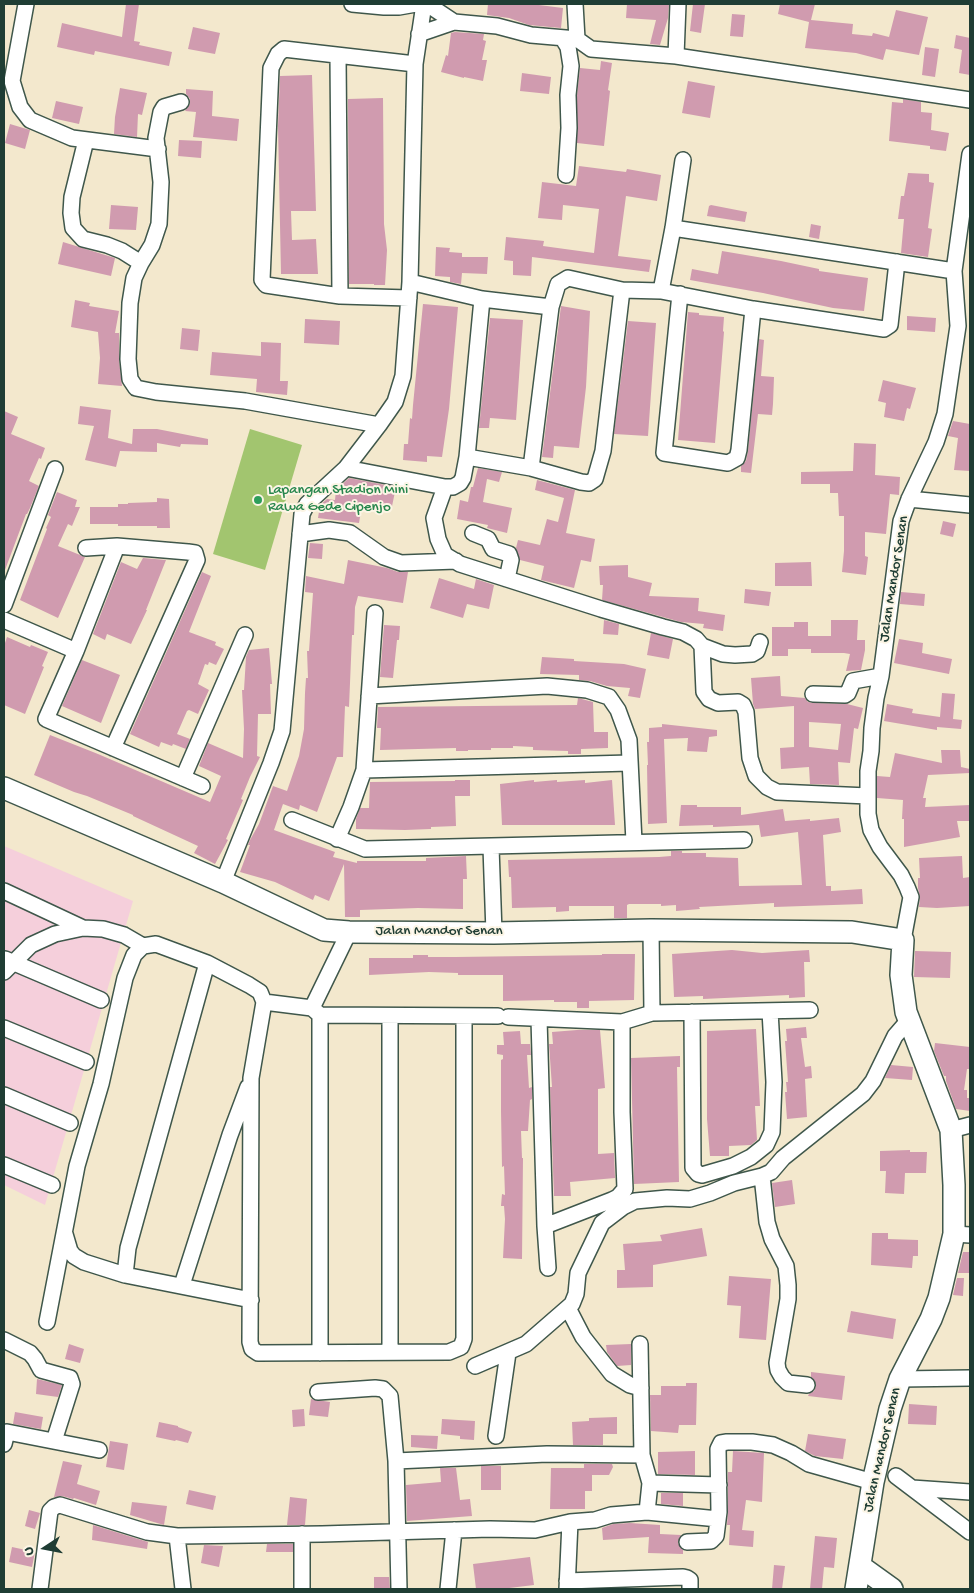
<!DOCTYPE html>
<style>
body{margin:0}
#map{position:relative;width:974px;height:1593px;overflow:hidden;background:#f3e8cd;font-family:"Gochi Hand",sans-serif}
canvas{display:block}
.frame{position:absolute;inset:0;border:5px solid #1f3d34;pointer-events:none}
.north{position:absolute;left:20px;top:1523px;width:50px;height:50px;-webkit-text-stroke:4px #fcf5e5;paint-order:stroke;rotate:259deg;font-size:14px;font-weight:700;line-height:20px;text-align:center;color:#1f3d34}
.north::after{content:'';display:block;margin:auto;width:18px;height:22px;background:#1f3d34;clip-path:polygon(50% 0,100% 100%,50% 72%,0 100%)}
</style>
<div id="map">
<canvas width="974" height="1593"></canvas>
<div class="frame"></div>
<div class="north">U</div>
</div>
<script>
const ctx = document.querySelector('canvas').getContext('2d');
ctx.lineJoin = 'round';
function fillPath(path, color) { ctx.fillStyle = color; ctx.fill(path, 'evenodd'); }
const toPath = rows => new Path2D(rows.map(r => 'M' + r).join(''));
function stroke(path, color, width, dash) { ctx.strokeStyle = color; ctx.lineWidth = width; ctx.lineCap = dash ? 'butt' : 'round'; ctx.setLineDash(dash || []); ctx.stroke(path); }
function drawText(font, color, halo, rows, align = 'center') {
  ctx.font = font + ' "Gochi Hand",sans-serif'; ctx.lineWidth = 4; ctx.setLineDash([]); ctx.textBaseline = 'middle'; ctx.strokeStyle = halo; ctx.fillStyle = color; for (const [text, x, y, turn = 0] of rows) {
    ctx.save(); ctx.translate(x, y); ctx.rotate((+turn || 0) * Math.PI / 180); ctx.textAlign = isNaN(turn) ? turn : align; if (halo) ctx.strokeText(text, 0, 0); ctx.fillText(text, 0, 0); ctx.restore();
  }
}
const built = toPath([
 [4,846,133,901,45,1205,4,1185]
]);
const green = toPath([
 [250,429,302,445,265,570,213,554]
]);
const building = toPath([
 [126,4,139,4,134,41,140,42,139,45,172,52,169,66,95,51,94,55,57,47,62,23,122,37],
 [488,4,531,4,563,8,561,28,529,25,509,18,487,15],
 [627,4,669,4,668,18,660,45,650,44,656,20,626,18],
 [693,4,705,4,701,33,690,31],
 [780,4,815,4,811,20,853,24,852,34,872,36,873,33,889,37,896,10,928,17,919,55,886,49,883,60,856,53,805,48,809,22,778,14],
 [732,14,745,15,743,37,730,36],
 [193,27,220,33,215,54,188,49],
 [455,32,484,34,483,40,486,41,482,60,487,60,483,81,464,77,464,78,441,72,446,55,448,56,451,33],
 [956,35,970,38,970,75,959,73,962,50,954,48],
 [925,47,939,49,935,77,922,75],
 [601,61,612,63,608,90,610,91,604,146,577,143,577,95,580,68,600,70],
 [522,73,551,77,549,94,520,91],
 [312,75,316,211,291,211,292,240,316,239,318,274,281,274,278,126,280,76],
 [688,81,715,86,710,118,682,113],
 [120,88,147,93,142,115,138,114,137,137,114,134,115,117],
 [186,89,213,91,212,116,239,119,237,141,193,137,196,112,185,111,190,104,190,99,186,94],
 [383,98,384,224,387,250,385,285,374,285,374,284,349,284,348,99],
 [903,99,921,102,921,112,932,113,931,130,949,133,946,151,930,149,930,146,889,141,892,102,903,103],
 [56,101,83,107,79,124,52,118],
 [10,124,30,130,25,149,5,143],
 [179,140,202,141,201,158,178,156],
 [579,166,626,172,627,169,661,175,657,201,626,196,618,256,651,260,649,272,532,257,531,276,513,275,513,261,504,260,506,237,544,241,543,246,594,253,599,209,563,205,562,220,538,218,542,182,576,186],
 [908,173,929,174,929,182,934,183,928,228,932,229,928,257,901,253,904,219,898,219,901,196,904,196],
 [111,205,138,207,136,230,109,229],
 [711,205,747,212,745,222,707,216,709,206],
 [811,224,821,226,819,239,809,237],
 [63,242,115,258,111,276,58,264],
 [436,247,450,248,449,252,462,253,462,257,488,257,487,274,462,273,461,284,450,282,450,277,435,276],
 [722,251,781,261,819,269,819,271,868,278,864,311,833,308,763,293,690,280,692,269,718,274],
 [75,300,90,303,89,306,119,311,115,333,119,333,119,360,122,386,98,384,100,358,98,332,71,327],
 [423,304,458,307,449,409,442,457,427,456,427,462,403,460,404,444,408,444,410,418,412,419,413,405],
 [561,306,590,311,586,387,579,448,554,446,553,458,542,457],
 [688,312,699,313,699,315,724,317,723,331,724,332,715,443,678,440],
 [907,316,936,318,935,332,907,330],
 [490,318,523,320,516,420,490,418,489,428,479,428],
 [305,319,340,321,339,345,304,343],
 [628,321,656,323,648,436,614,434],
 [182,328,200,330,198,351,180,349],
 [759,339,764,340,761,376,774,377,773,404,772,415,758,414,751,473,741,472,741,466,746,461,748,451],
 [261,342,281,343,280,381,288,381,287,395,256,392,257,379,210,375,212,352,261,356],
 [883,380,916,388,910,409,907,408,904,421,884,417,886,403,878,401],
 [80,406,111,410,108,438,132,444,133,429,157,429,208,439,208,445,181,444,180,447,157,443,157,452,120,451,116,467,85,460,94,426,78,424],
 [4,411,18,417,11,434,45,448,41,459,39,458,29,481,39,486,30,508,27,514,26,514,5,570],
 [953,421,970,424,970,471,954,470,958,438,948,436],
 [854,443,876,444,875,475,900,477,899,495,890,494,886,534,865,532,865,556,868,557,866,575,842,572,844,551,844,516,839,516,838,493,830,493,830,484,801,484,801,472,853,471],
 [478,468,502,472,499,482,487,479,483,502,512,508,507,533,487,528,488,525,457,519,460,500,468,502,471,487,473,487],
 [349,478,396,487,391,511,362,505,359,523,318,518,320,505,327,499,335,500,336,490],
 [537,480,575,490,566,533,595,539,591,562,581,560,574,588,541,580,544,566,520,560,516,548,518,540,540,545,547,519,558,522,564,498,535,490],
 [57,492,77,500,75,507,80,507,72,526,68,524,58,546,85,557,58,618,20,600,47,529,46,528,51,517,48,515],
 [157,498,169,499,170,528,157,528,157,526,118,526,118,524,90,524,90,507,118,507,118,504,128,504,128,503,157,502],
 [943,521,956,524,953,537,940,534],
 [310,543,323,544,322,559,308,558],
 [143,558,166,560,146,610,147,610,131,644,107,634,105,640,93,634,121,562,137,569],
 [348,560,387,568,398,572,408,572,403,603,358,596,355,607,354,635,352,635,349,707,345,706,343,757,337,757,317,812,300,805,299,810,283,804,274,830,335,852,333,857,357,863,357,861,426,861,426,858,466,856,467,879,463,879,463,909,418,908,360,910,360,917,345,917,344,864,329,901,315,895,313,900,275,882,240,872,250,845,248,845,250,840,259,824,273,786,287,791,299,756,304,729,305,693,306,678,308,678,307,651,309,651,313,593,305,592,306,576,344,584],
 [811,562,812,586,775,586,775,563],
 [628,565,628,577,652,583,649,596,699,598,698,611,725,615,723,631,703,628,704,624,681,622,602,600,603,585,600,585,599,566],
 [202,572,211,576,189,632,216,642,215,645,224,649,216,665,209,662,208,665,205,664,198,684,209,690,198,714,189,710,187,711,177,734,190,739,186,749,173,744,172,746,161,742,159,747,130,734],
 [439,578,474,589,476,579,494,585,489,609,467,604,463,618,430,608],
 [745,589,771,592,769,606,744,603],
 [901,592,925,594,924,606,900,604],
 [604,620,619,624,618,635,603,634],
 [831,620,858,620,857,640,865,640,865,650,861,670,846,671,850,654,844,653,811,653,811,649,788,649,788,656,772,656,772,627,794,627,794,622,808,622,808,636,831,636],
 [384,625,400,626,399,640,397,640,393,678,380,677],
 [651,633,673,639,669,659,647,655],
 [7,637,30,647,31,645,48,652,42,666,44,667,25,714,4,705,4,646],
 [899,639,923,643,922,653,952,659,949,674,894,663],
 [269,648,272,684,270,684,271,714,258,714,257,756,260,757,250,777,241,799,243,800,226,839,228,840,215,864,194,853,198,846,133,816,133,815,87,796,74,792,34,775,50,735,98,754,210,802,221,776,199,766,208,743,243,758,244,729,242,690,244,690,246,657,249,650],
 [542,657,574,659,574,661,624,664,646,669,640,698,628,696,630,688,607,686,590,681,579,680,579,675,540,674],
 [82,660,120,675,101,723,62,706],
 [780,676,781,696,805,698,808,702,813,703,847,704,863,708,858,729,854,728,850,763,838,762,839,785,810,784,809,767,781,769,780,748,794,747,794,706,755,709,753,704,751,678],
 [809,722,841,724,838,750,809,747],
 [942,693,955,694,953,719,962,720,961,729,937,727,937,730,884,721,887,704,913,709,912,713,940,717],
 [578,698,593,702,594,732,608,732,608,748,581,749,581,754,568,754,568,751,533,750,533,747,513,746,513,748,491,748,491,750,468,750,468,751,456,751,456,748,380,750,381,728,377,728,378,707,577,705],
 [662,724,717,730,717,736,709,737,707,752,687,751,688,738,664,739,667,823,648,824,647,765,648,765,647,742,649,742,649,728,662,727],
 [941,750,960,750,961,767,970,769,970,773,928,775,923,798,926,798,925,807,970,805,970,821,957,821,960,837,904,847,904,819,902,819,903,800,877,798,877,776,890,777,895,753,942,763],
 [455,780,470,780,470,796,455,796,456,826,431,827,431,829,405,830,356,829,356,819,360,808,369,808,370,782,455,781],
 [534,780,534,782,557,780,557,782,585,780,585,783,612,780,615,825,502,825,500,784],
 [681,805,697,805,697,807,741,807,741,815,783,809,785,821,810,819,810,821,839,818,841,832,823,835,826,886,831,886,831,891,862,889,863,904,774,907,774,903,699,907,700,909,676,911,676,905,661,906,661,904,629,904,627,905,627,918,614,918,614,906,569,906,569,911,556,912,556,907,512,908,511,877,509,877,508,860,659,857,671,856,671,851,682,851,682,853,706,853,706,857,738,858,739,886,802,885,798,832,761,837,759,825,713,827,713,825,679,826],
 [962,856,963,878,970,877,970,906,937,908,919,907,920,898,918,888,918,878,920,878,919,858],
 [732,950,762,953,809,950,810,962,804,962,805,997,789,998,789,995,703,999,703,996,674,997,672,954],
 [915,951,951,952,950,978,914,977],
 [602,954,635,954,634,1000,589,1001,589,1008,577,1008,577,1002,554,1002,554,1000,503,1001,503,975,458,975,458,973,429,972,369,975,369,958,413,958,413,955,428,955,428,957,456,957,602,955],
 [806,1027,807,1038,801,1038,805,1067,811,1066,812,1078,805,1079,807,1117,787,1119,785,1092,787,1092,786,1082,788,1082,785,1041,787,1041,786,1029],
 [756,1029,760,1106,755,1106,757,1140,751,1145,729,1146,729,1156,710,1156,707,1119,707,1031],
 [577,1030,600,1030,605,1088,598,1089,598,1154,614,1153,615,1178,570,1182,571,1196,554,1196,550,1087,552,1087,549,1044,553,1044,552,1032],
 [520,1031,521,1044,530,1044,531,1055,527,1055,529,1088,532,1087,532,1099,530,1100,528,1131,521,1131,522,1158,523,1158,522,1259,503,1258,505,1219,504,1206,501,1206,502,1194,505,1195,504,1166,502,1167,501,1111,501,1060,503,1059,503,1055,497,1054,497,1045,504,1045,503,1032],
 [935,1043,970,1047,970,1069,967,1069,964,1090,967,1090,967,1098,970,1098,970,1111,956,1109,946,1081,946,1076,944,1076,934,1051],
 [680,1056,680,1067,677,1067,679,1182,634,1184,631,1058],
 [891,1065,913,1067,912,1080,885,1078],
 [910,1150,910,1152,927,1152,926,1173,905,1173,904,1194,885,1193,886,1171,880,1171,880,1151],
 [792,1180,795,1204,775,1207,772,1183],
 [702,1228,707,1256,653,1265,653,1287,617,1288,617,1270,625,1270,623,1244,662,1241,660,1235],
 [872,1233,888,1233,888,1239,918,1240,918,1256,913,1256,912,1268,871,1265],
 [963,1252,970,1252,970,1273,958,1273],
 [729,1276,771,1279,766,1340,739,1338,741,1306,727,1305],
 [957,1278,964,1278,963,1296,953,1295],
 [851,1311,896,1319,893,1339,847,1332],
 [69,1344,84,1349,80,1363,65,1359],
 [631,1344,631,1365,617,1366,607,1352,606,1345],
 [811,1372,845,1376,842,1400,808,1396,809,1394,814,1391,816,1386,815,1381,811,1377],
 [37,1379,62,1385,58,1397,36,1394],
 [686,1383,697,1383,696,1425,679,1425,678,1433,651,1431,650,1395,661,1395,661,1386,686,1386],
 [311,1399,330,1402,328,1417,309,1415],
 [909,1404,937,1406,936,1425,908,1424],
 [304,1409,305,1426,293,1427,292,1410],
 [15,1412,43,1417,41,1429,13,1424],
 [617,1417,617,1434,603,1434,603,1445,573,1445,572,1422,589,1421,589,1418],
 [442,1419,475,1421,474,1440,460,1439,460,1436,441,1434],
 [159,1422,178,1426,178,1427,192,1432,188,1443,176,1440,175,1441,156,1437],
 [808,1434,846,1439,843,1459,815,1456,805,1451],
 [411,1435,438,1436,437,1449,411,1447],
 [110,1441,128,1444,124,1470,106,1467],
 [695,1451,695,1475,658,1474,658,1452],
 [733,1451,764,1453,762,1502,746,1500,742,1530,754,1531,753,1547,729,1545,730,1525,727,1525,728,1512,728,1472,732,1472],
 [63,1461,82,1465,77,1484,100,1491,96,1505,74,1498,73,1499,62,1496,54,1497],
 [584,1464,612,1464,613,1467,609,1475,592,1475,592,1491,585,1491,585,1509,550,1509,551,1468,584,1468],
 [481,1466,501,1466,501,1490,481,1490],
 [440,1468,456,1468,460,1500,470,1499,472,1516,407,1521,406,1485,441,1482],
 [189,1490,216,1496,213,1510,186,1504],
 [661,1493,683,1493,683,1506,661,1504],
 [290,1497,307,1499,305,1525,287,1525],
 [132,1502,167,1506,164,1525,130,1515],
 [29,1510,40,1513,35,1529,25,1526],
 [630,1523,660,1525,660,1534,681,1535,678,1543,683,1550,683,1554,648,1553,649,1537,603,1540,602,1528,613,1524],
 [93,1525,148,1542,147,1549,92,1540],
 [815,1536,837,1538,834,1568,824,1567,822,1589,810,1589],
 [267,1544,293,1544,293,1552,266,1552],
 [204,1545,223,1546,219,1567,201,1563],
 [12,1547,35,1552,32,1567,9,1562],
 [530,1557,534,1585,501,1589,476,1589,473,1564],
 [774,1565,785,1566,782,1589,772,1589],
 [374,1577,389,1577,390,1589,374,1589]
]);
const street = toPath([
 [26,4,12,81,20,107,30,120,72,138,158,149],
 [352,4,384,7,399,7,416,4],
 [427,4,454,22],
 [575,4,577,39,591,49,676,56,970,100],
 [419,34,454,22,497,26,531,35,577,39],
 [563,39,568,47,571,66,568,95,569,128,566,175],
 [338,56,340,296,409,298],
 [676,56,678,4],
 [86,140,72,197,71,213,73,228,83,239,107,245,122,251,141,263,134,278,130,303,128,359,130,379,136,388,156,392,245,401,379,425],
 [673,228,954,271],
 [141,263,152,245,159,224,161,182,156,138,161,112,164,107,181,102],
 [410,282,482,299,551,307,558,284,568,278,622,290,661,291,753,309,884,329,890,325,897,262],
 [661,291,673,228,683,160],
 [680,294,664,453,728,463,737,458,739,450,753,309],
 [340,296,266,285,262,280,271,68,278,54,284,49,415,64],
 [467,457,531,468,581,482,589,483,595,479,603,451,622,290],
 [346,468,445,487,453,487,460,483,463,478,467,457,482,299],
 [531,468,551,307],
 [445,487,434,518,438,539,445,555,460,564,601,609,663,627,683,632,696,639,702,646,723,654,735,655,752,654,757,651,760,642],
 [909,499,970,505],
 [473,533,488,539,493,549,509,554,511,560,507,579],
 [300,534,329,530,350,533,384,557,401,563,456,561],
 [117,546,76,651,46,719,202,786],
 [86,548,117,546,188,552,195,553,197,560,113,748],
 [4,605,55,469],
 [4,620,76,651],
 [702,646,704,692,709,699,718,703,738,702,743,705,746,712,750,758,756,776,767,787,777,792,868,796],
 [813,694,845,695,848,693,853,681,881,676],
 [369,696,547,686,587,690,609,697,618,710,629,740,634,842],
 [364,770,630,763],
 [183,778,245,635],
 [292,820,365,849,744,840],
 [337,839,351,807,364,770,375,613],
 [491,847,494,933],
 [223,882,271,763,282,731,302,514,307,504,346,468,379,425,395,402,403,376,410,282,415,64,424,4],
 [4,891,83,928],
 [651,930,652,1013],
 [903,940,911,897,907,887,901,875,880,847,871,830,868,814,868,771,871,751,872,728,876,698,881,676,901,521,909,499,936,442,945,414,958,326,954,271,970,154],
 [5,959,101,1000],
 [4,972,31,945,55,934,83,928,103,929,124,935,143,946],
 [264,1002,251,1078,250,1342,252,1349,258,1353,449,1352,461,1347,464,1339,464,1017],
 [312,1008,349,932],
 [692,1012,693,1168,698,1174,702,1175,733,1166,751,1157,766,1145,772,1132,774,1082,770,1011],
 [508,1017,622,1022,652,1013,810,1010],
 [539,1019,545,1226,548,1268],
 [4,1028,86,1062],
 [4,1095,70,1123],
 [951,1130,970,1125],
 [4,1165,52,1185],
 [762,1176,767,1222,772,1239,786,1266,788,1285,788,1299,777,1363,778,1370,782,1377,788,1383,807,1385],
 [545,1226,612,1200,618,1197,625,1189,622,1112,622,1022],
 [65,1234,70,1251,74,1256,84,1262,125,1275,128,1248,207,963],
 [954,1234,970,1235],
 [125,1275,251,1300],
 [182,1285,230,1135,248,1087],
 [568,1308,583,1337,612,1374,630,1385,641,1388],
 [47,1322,77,1166,101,1084,125,978,134,955,143,946,156,944,207,963,249,985,260,992,264,1002,312,1008,320,1015,498,1016],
 [4,1340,30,1353,35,1359,41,1370,70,1378,72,1384,54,1441],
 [640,1344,642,1455],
 [390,1351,390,1016],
 [320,1353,320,1015],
 [475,1366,526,1344,572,1304,576,1294,578,1273,602,1223,623,1207,635,1201,667,1198,690,1199,710,1193,734,1183,762,1176,771,1172,783,1158,863,1094,873,1081,895,1036,908,1021],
 [900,1379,970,1378],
 [318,1392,375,1388,383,1389,390,1396,396,1461,399,1589],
 [496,1436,508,1353],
 [4,1444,7,1432,99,1450],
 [396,1461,547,1454,642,1455,650,1483,647,1512],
 [896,1476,970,1532],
 [650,1483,719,1485],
 [912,1488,970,1492],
 [302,1534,302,1589],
 [177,1536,183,1589],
 [687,1542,711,1541,716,1536,719,1512,718,1449,721,1443,727,1442,752,1442,773,1445,791,1453,809,1464,873,1482],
 [567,1581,683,1577,687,1578,690,1580,690,1589],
 [40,1589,50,1511,54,1507,60,1505,147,1532,177,1536,322,1534,490,1529,535,1530,570,1522,595,1520,611,1515,647,1512,718,1519],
 [448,1589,454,1530],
 [567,1589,570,1522]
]);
const secondary = toPath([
 [4,788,223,882,324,930,349,932,494,933,651,930,852,932,903,940,901,975,906,1012,951,1130,954,1185,954,1234,939,1298,931,1319,900,1379,890,1409,873,1482,856,1589],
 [860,1566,892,1589]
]);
const markers = [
 [258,500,5,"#2e9e5b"]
];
const leisureNames = [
 ["Lapangan Stadion Mini",268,491],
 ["Rawa Gede Cipenjo",268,508]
];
const streetNames = [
 ["Jalan Mandor Senan",895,579,-81],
 ["Jalan Mandor Senan",439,932],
 ["Jalan Mandor Senan",883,1450,-77]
];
fillPath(built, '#f5cfdb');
fillPath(green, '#a2c56f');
fillPath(building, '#d09baf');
stroke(street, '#3f574b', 18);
stroke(secondary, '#3f574b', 24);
stroke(street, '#fff', 15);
stroke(secondary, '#fff', 21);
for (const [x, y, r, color] of markers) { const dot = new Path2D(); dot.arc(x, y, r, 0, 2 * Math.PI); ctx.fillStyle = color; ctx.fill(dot); stroke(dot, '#fcf5e5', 2); }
drawText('15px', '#27864d', '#fcf5e5', leisureNames, 'left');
drawText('15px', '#1f3d34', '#fcf5e5', streetNames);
</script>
